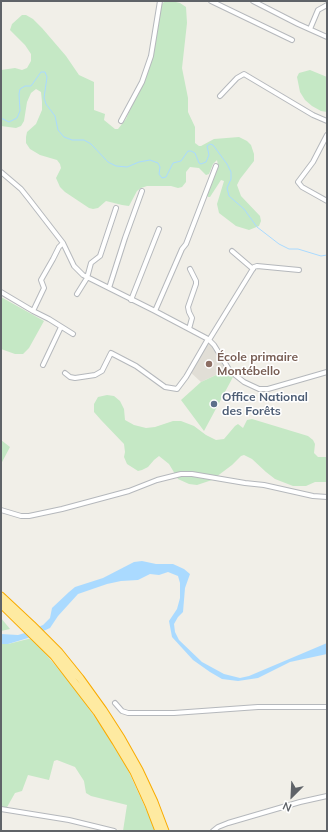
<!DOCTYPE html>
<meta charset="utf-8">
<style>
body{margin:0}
#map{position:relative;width:328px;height:832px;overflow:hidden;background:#f1efe8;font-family:Mulish,sans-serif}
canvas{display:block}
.frame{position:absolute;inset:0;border:2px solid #5f6368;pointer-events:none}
.north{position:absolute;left:272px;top:776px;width:40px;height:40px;-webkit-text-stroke:3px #fff;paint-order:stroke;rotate:204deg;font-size:11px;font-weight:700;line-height:16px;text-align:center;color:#5f6368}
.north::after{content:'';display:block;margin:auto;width:14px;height:18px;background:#5f6368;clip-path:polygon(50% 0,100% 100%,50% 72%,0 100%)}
</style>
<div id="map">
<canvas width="328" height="832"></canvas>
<div class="frame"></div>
<div class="north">N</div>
</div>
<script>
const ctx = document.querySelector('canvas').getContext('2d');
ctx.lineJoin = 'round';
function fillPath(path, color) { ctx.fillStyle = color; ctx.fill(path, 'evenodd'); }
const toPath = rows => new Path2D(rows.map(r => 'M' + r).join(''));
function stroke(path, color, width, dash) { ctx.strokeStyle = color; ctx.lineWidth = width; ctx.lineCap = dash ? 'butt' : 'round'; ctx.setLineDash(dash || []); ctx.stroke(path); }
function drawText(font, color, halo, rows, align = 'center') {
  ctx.font = font + ' Mulish,sans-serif'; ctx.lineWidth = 3; ctx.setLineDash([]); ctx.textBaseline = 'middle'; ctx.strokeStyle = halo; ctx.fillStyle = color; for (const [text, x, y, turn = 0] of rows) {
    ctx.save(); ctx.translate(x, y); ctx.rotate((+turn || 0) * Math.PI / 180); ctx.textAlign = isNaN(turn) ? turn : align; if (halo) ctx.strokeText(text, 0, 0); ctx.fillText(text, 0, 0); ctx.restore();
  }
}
const education = toPath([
 [208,339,229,369,201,382,188,370]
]);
const green = toPath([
 [165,1,172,1,180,3,186,7,187,23,182,68,188,98,188,112,195,127,195,143,199,146,201,146,214,139,239,137,247,141,251,145,254,154,254,161,240,179,237,185,241,196,260,216,261,221,259,226,249,230,236,226,219,213,217,204,224,181,221,180,210,197,208,197,207,195,218,165,217,160,213,164,209,174,206,175,199,168,190,167,186,172,186,182,182,187,178,188,171,186,147,186,141,188,137,191,129,206,122,205,106,201,98,208,93,209,89,208,65,192,60,187,56,178,61,168,60,164,57,160,40,155,30,149,26,143,26,137,27,132,36,124,42,110,42,102,41,92,36,89,31,93,27,102,24,121,21,126,16,128,1,126,1,70,15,68,22,70,27,68,31,61,31,54,25,45,10,30,12,24,22,15,26,15,33,19,42,28,66,56,79,75,94,82,94,110,105,114,104,120,115,129,118,129,126,119,148,68,154,51,161,5],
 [310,70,327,77,327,112,321,111,312,106,305,100,300,92,297,77,299,73],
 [1,297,44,321,29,348,23,354,15,354,1,349],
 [227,370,233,377,204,431,181,400,201,382],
 [107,395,114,396,120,401,124,409,125,420,134,425,146,428,155,427,173,421,181,421,194,426,206,435,216,440,224,439,235,426,238,424,243,428,247,420,252,419,308,436,313,440,315,444,314,453,318,457,327,457,327,482,315,482,306,486,293,486,275,479,266,472,252,459,244,455,241,456,232,465,212,480,197,485,189,484,178,479,169,464,159,456,154,460,148,467,142,470,138,471,127,464,124,457,125,452,124,444,101,420,94,412,94,404,98,397],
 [1,440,10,447,1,464],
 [1,618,10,629,1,631],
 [32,638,73,686,101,726,127,768,156,831,123,831,127,805,91,796,86,793,84,781,75,767,57,760,54,761,49,780,28,775,22,791,15,793,6,809,1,809,1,644,8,644]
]);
const water = toPath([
 [142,561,156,564,173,564,184,569,190,574,185,588,183,612,178,617,174,624,175,632,179,640,202,662,224,674,240,678,249,676,327,643,327,654,290,662,258,678,238,681,222,679,210,672,193,660,172,637,169,621,177,609,180,598,180,583,178,576,168,572,159,575,150,574,138,580,121,581,107,584,78,594,58,616,50,628,28,638,8,644,1,644,1,634,18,635,25,633,43,625,50,618,52,608,69,592,75,587,103,578,134,562]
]);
const stream = toPath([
 [1,118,9,122,17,118,20,111,19,94,20,89,25,86,31,86,41,72,45,72,47,77,44,98,46,104,55,116,58,130,64,137,72,140,84,140,91,144,108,162,116,166,127,167,139,162,150,160,158,163,160,167,159,174,162,178,166,177,173,163,181,161,188,151,191,151,195,153,199,163,201,164,206,162,209,155,207,146,210,144,213,145,227,164,231,172,231,179,227,188,229,196,244,209,257,227,279,244,289,249,298,249,321,256,327,255]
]);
const minor = toPath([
 [211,1,292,40],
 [253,1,298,24,327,37],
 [310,29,318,10,327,5],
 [220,96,237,78,244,74,313,115,327,121],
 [121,121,142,82,151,56,160,1],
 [327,135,313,162,298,182,302,187,327,201],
 [1,172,21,189,29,199,63,243,74,266,83,275,155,311,208,339,214,345,230,371,244,382,259,389,268,389,327,372],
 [232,251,253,269],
 [109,288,125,238,142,191],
 [1,292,33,311,49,319,73,334],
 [77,294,87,278,91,263,100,256,116,208],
 [131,300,159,229],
 [33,311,44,288,41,280,53,259,59,247,63,243],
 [155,311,182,249,186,244,216,166],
 [189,329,192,318,189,312,188,307,196,284,196,281,190,269],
 [209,340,254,267,257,266,299,270],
 [43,365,61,327],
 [65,373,70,377,75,378,95,375,102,371,111,353,136,366,165,387,177,389,186,377,208,339],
 [1,510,21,516,29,516,62,509,129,491,157,480,181,474,192,474,245,483,264,485,313,496,327,497],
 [115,703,122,711,128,713,174,713,258,707,327,707],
 [1,809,69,820,114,831],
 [213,831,218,827,228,823,300,802,327,796]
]);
const trunk = toPath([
 [1,596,32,625,59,652,80,678,103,710,121,738,139,770,154,802,165,831],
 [1,604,54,656,97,712,116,742,134,772,149,805,159,831]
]);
const markers = [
 [209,364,4,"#8d6e63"],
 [214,404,4,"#5c6f8a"]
];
const educationNames = [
 ["École primaire",217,357],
 ["Montébello",217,371]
];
const serviceNames = [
 ["Office National",222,397],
 ["des Forêts",222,411]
];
fillPath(education, '#e1ded6');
fillPath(green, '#c5e8c5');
fillPath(water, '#aadaff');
stroke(stream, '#aadaff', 1);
stroke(minor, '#b5b8bc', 6);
stroke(trunk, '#f9ab00', 9);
stroke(minor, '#fff', 4);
stroke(trunk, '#feeaa1', 7);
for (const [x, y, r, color] of markers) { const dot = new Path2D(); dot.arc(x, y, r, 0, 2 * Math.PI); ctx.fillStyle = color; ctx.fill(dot); stroke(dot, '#fff', 1.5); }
drawText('bold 12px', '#785e54', '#fff', educationNames, 'left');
drawText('bold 12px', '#4e5e75', '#fff', serviceNames, 'left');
</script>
